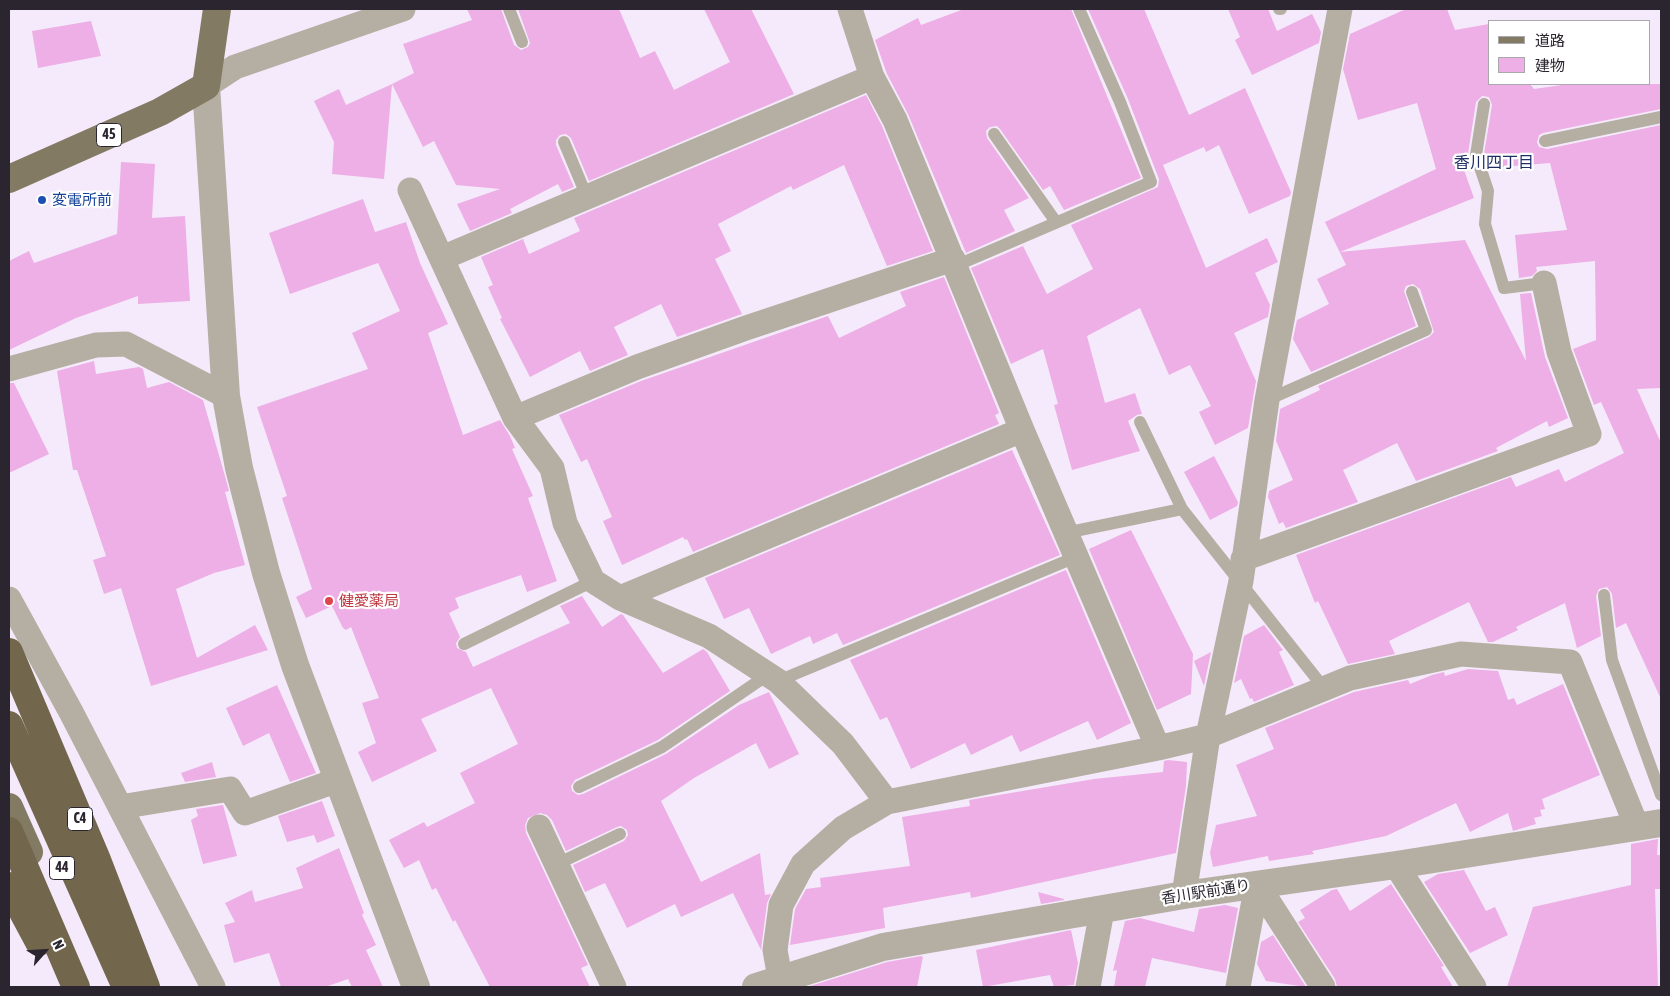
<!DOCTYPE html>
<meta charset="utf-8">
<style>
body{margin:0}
#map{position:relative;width:1670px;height:996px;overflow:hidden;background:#f5eafb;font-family:"Asap Condensed","Noto Sans JP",sans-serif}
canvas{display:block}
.frame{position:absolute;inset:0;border:10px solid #2b252f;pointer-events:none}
.legend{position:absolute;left:1488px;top:20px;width:162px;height:65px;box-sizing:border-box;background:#fff;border:1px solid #aaa8ac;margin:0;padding:6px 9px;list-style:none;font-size:15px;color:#2b252f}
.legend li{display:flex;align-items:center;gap:10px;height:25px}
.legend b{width:25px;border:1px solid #aaa8ac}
.north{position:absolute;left:20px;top:926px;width:50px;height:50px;-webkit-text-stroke:4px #fff;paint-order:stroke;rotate:64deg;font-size:14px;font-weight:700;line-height:20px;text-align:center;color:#2b252f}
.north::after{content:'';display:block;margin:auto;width:18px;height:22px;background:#2b252f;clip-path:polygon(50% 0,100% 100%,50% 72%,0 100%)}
</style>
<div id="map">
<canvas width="1670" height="996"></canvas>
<div class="frame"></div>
<ul class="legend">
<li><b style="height:6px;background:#837a63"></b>道路</li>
<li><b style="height:14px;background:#edafe5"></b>建物</li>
</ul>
<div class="north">N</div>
</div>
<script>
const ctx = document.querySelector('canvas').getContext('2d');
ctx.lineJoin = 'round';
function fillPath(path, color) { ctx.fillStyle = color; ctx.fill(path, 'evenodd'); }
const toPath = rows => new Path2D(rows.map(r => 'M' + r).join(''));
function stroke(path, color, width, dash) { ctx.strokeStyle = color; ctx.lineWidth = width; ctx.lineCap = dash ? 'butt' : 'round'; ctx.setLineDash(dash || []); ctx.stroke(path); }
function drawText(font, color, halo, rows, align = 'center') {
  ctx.font = font + ' "Asap Condensed","Noto Sans JP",sans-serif'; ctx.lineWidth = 4.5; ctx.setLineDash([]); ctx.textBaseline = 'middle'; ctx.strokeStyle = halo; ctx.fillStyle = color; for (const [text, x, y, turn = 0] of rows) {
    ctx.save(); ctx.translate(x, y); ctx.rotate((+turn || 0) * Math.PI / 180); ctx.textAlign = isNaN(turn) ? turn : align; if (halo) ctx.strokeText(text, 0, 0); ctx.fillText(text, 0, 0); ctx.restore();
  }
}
const building = toPath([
 [467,9,501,9,514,45,521,50,528,47,530,43,518,9,619,9,640,58,655,51,674,90,730,62,704,9,751,9,794,94,589,181,571,138,566,134,560,135,556,140,556,145,574,187,562,192,558,184,510,209,512,213,470,231,457,204,500,189,456,185,434,141,423,147,392,84,414,73,403,44,472,20],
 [964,9,1071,9,1141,178,1064,210,1050,186,1043,190,1000,129,997,126,990,127,986,131,987,138,1029,198,1004,210,1015,231,966,253,908,114,887,74,875,40,918,18,921,25],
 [1088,9,1144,9,1189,115,1245,88,1291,192,1290,196,1249,214,1219,145,1206,152,1204,147,1163,165,1206,268,1267,238,1278,262,1255,273,1270,305,1268,317,1234,333,1256,381,1248,428,1215,445,1199,412,1211,406,1190,365,1169,375,1140,308,1087,336,1105,403,1135,393,1142,414,1137,415,1128,421,1140,451,1072,470,1054,405,1058,404,1043,349,1011,364,971,268,1023,246,1047,294,1093,269,1071,225,1158,187,1159,179,1128,99],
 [1228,9,1268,9,1277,31,1312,14,1321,32,1319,43,1252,75,1235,40,1240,37],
 [1406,9,1447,9,1455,30,1489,24,1489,84,1530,84,1534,89,1569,84,1661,84,1661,109,1543,133,1539,135,1537,142,1539,147,1547,149,1661,125,1661,388,1637,389,1661,443,1661,699,1626,623,1616,628,1612,594,1607,587,1599,589,1596,596,1601,636,1577,648,1565,603,1516,627,1518,630,1493,642,1488,642,1469,602,1389,641,1395,654,1348,664,1318,601,1315,603,1296,555,1511,477,1516,487,1559,469,1565,482,1624,453,1601,402,1594,405,1573,349,1596,340,1595,261,1536,267,1537,271,1532,276,1519,278,1515,235,1567,230,1550,163,1489,168,1484,154,1492,105,1489,97,1482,96,1476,102,1468,154,1472,169,1464,170,1474,198,1340,252,1465,240,1526,361,1520,294,1531,293,1545,357,1568,418,1549,427,1547,421,1496,448,1498,451,1416,481,1397,443,1343,470,1358,502,1286,528,1283,522,1279,524,1268,497,1269,491,1293,480,1276,441,1280,409,1320,390,1318,386,1429,337,1434,332,1420,289,1413,284,1406,286,1404,291,1416,326,1311,372,1293,339,1297,320,1329,304,1317,279,1346,265,1325,222,1436,169,1417,103,1358,120,1343,69,1350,34],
 [91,21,101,56,38,68,32,31],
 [392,84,384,179,332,174,334,142,314,101,339,89,346,105],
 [866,95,882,126,933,251,887,266,844,165,793,190,791,186,718,224,731,251,715,259,742,314,677,337,661,304,614,327,628,355,590,371,580,351,530,377,500,319,502,318,488,287,493,285,481,257,523,239,529,254,580,231,574,218],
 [121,162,155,164,152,218,185,216,190,301,138,304,138,296,76,318,9,350,9,261,29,251,34,263,117,234],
 [363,199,375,232,406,222,420,263,448,324,428,333,463,435,500,420,510,436,515,448,512,449,533,496,528,498,557,581,527,592,521,575,455,598,459,608,449,613,460,637,456,643,457,648,466,652,473,667,570,623,560,606,582,596,602,627,621,614,623,615,663,673,703,649,707,652,730,691,658,740,575,780,571,786,572,791,578,795,583,794,666,754,739,705,769,692,799,754,769,769,756,743,694,778,661,801,701,882,760,853,765,895,771,894,767,903,761,950,733,893,681,917,675,904,627,928,605,883,585,892,573,865,624,841,628,835,627,830,621,826,617,827,566,851,552,820,547,815,540,813,528,818,525,825,526,833,588,965,581,968,590,987,490,987,455,920,453,922,436,888,432,890,419,860,404,868,389,840,424,822,427,827,475,803,460,773,518,744,491,688,421,719,437,751,372,782,358,752,376,743,362,703,379,698,351,627,346,630,343,628,332,606,306,618,296,597,312,589,282,498,287,496,257,407,368,369,352,333,400,311,378,263,290,294,269,233],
 [944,277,999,413,995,415,999,424,693,552,687,539,685,540,683,537,622,565,603,521,612,517,587,459,581,462,559,415,641,381,828,316,839,338,906,306,900,292],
 [94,361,96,374,139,367,143,369,147,388,169,382,203,400,225,476,229,491,225,492,245,565,214,573,176,589,197,658,255,625,268,650,151,686,121,588,104,594,93,560,106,556,77,470,73,470,57,371],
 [9,383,14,383,49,454,9,473],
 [1012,450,1060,555,843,645,837,633,813,644,810,636,771,654,749,608,724,619,705,578],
 [1214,456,1238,502,1237,506,1210,520,1184,472],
 [1131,530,1193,654,1191,694,1157,710,1089,549],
 [1066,570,1131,723,1097,740,1088,721,1020,752,1012,735,971,755,965,743,911,769,887,717,880,720,850,660],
 [1264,625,1283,650,1279,652,1294,685,1254,702,1252,698,1250,699,1241,679,1234,683,1244,636],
 [1211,652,1204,686,1194,661],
 [1468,669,1498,671,1508,700,1514,698,1517,705,1563,684,1600,775,1542,799,1545,809,1540,810,1542,816,1534,818,1536,824,1513,831,1508,813,1470,832,1456,803,1386,836,1312,851,1314,854,1269,861,1268,856,1213,867,1210,853,1216,825,1257,816,1236,765,1274,749,1265,728,1354,692,1408,680,1410,684,1432,675,1444,672,1445,676],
 [277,685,316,773,290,782,269,733,243,746,226,708],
 [1168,760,1187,762,1186,786,1176,853,971,898,970,892,883,908,885,928,790,945,795,909,806,889,821,887,820,878,910,866,902,817,970,806,969,800,1094,779,1163,772,1164,761],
 [212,762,216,777,185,782,181,773],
 [322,801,335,836,317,843,314,835,287,842,278,816],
 [223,805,237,856,203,864,191,820,198,816,196,809],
 [1658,839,1657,855,1661,855,1661,889,1655,889,1658,987,1507,987,1533,907,1631,885,1631,844],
 [339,848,364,913,362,915,376,945,366,950,383,987,352,987,348,979,325,987,281,987,269,953,234,963,224,925,235,922,225,903,252,890,255,902,303,888,296,868],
 [1464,870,1486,911,1495,907,1508,935,1470,953,1424,882,1438,874],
 [1391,884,1444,966,1441,967,1453,987,1337,987,1335,979,1298,922,1305,918,1300,910,1332,890,1337,889,1350,911],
 [1038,892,1064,899,1064,900,1041,904],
 [1225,905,1238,908,1226,973,1152,958,1145,987,1114,987,1117,970,1113,971,1125,921,1140,918,1194,932,1199,909],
 [1071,930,1078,963,1074,985,1054,987,1050,975,983,987,976,950],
 [1273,935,1306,987,1266,981,1257,964,1261,942],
 [921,956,923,957,917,987,807,987,887,962]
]);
const service = toPath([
 [509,9,522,42],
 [1279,9,1281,9],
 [1484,104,1476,155,1488,191,1485,224,1504,288,1544,283],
 [994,134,1056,222],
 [1545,141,1661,117],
 [564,142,587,197],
 [955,266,1151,182,1120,102,1079,9],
 [1267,400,1426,330,1412,292],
 [1140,422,1182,509,1324,688],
 [1065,533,1182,509],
 [1604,595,1612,660,1661,795],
 [464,644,593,581],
 [778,681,1076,557],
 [579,787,662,747,769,674],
 [557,864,620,834]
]);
const minor = toPath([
 [850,9,872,77,895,120,1022,430,1158,748],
 [206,86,235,67,403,9],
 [410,190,515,418,552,468,565,523,593,581,620,598,709,636,778,681,843,744,887,802,843,828,803,864,781,905,775,950,780,978,785,987],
 [442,258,872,77],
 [9,369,96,345,126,344,226,396],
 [515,418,637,367,746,328,953,259],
 [1243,559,1589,434,1559,352,1544,283],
 [620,598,1022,430],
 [9,599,71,712,213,987],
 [887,802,1158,748,1208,736,1350,678,1461,654,1570,662,1637,827],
 [120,807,230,789,245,813,338,780],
 [539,827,614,987],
 [1396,865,1474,987],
 [1184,895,1208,736,1241,581,1267,400,1340,9],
 [1088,987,1102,910],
 [1238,987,1257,884,1323,987]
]);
const tertiary = toPath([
 [206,86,226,396,239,468,266,573,295,665,416,987],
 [756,987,883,947,1184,895,1396,865,1661,823]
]);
const primary = toPath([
 [9,179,160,112,206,86,217,9],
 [9,807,29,852]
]);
const motorway = toPath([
 [9,652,97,860,146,987],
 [9,725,126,987],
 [9,831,76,987],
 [9,886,39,942]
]);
const markers = [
 [42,200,5,"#1a4fb4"],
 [329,601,5,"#e0444e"]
];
const shields = [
 [109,135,25],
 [80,819,25],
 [62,868,25]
];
const shieldNames = [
 ["45",109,135],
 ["C4",80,819],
 ["44",62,868]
];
const transitNames = [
 ["変電所前",52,200]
];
const healthNames = [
 ["健愛薬局",339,601]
];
const streetNames = [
 ["香川駅前通り",1206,892,-9]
];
const neighbourhoodNames = [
 ["香川四丁目",1494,163]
];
fillPath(building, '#edafe5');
stroke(service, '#b4afa2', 12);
stroke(minor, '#b4afa2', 25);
stroke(tertiary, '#b4afa2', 28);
stroke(primary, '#837a63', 28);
stroke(motorway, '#72674c', 28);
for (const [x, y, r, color] of markers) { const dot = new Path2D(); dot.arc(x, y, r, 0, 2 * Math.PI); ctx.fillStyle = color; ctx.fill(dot); stroke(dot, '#fff', 2); }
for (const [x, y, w] of shields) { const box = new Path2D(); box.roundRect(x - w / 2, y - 11.5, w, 23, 4); ctx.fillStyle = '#fff'; ctx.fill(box); stroke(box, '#2b252f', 1); }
drawText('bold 14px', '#2b252f', null, shieldNames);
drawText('15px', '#164399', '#fff', transitNames, 'left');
drawText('15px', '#be3a42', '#fff', healthNames, 'left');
drawText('15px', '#2b252f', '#fff', streetNames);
drawText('16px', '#202e66', '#fff', neighbourhoodNames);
</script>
